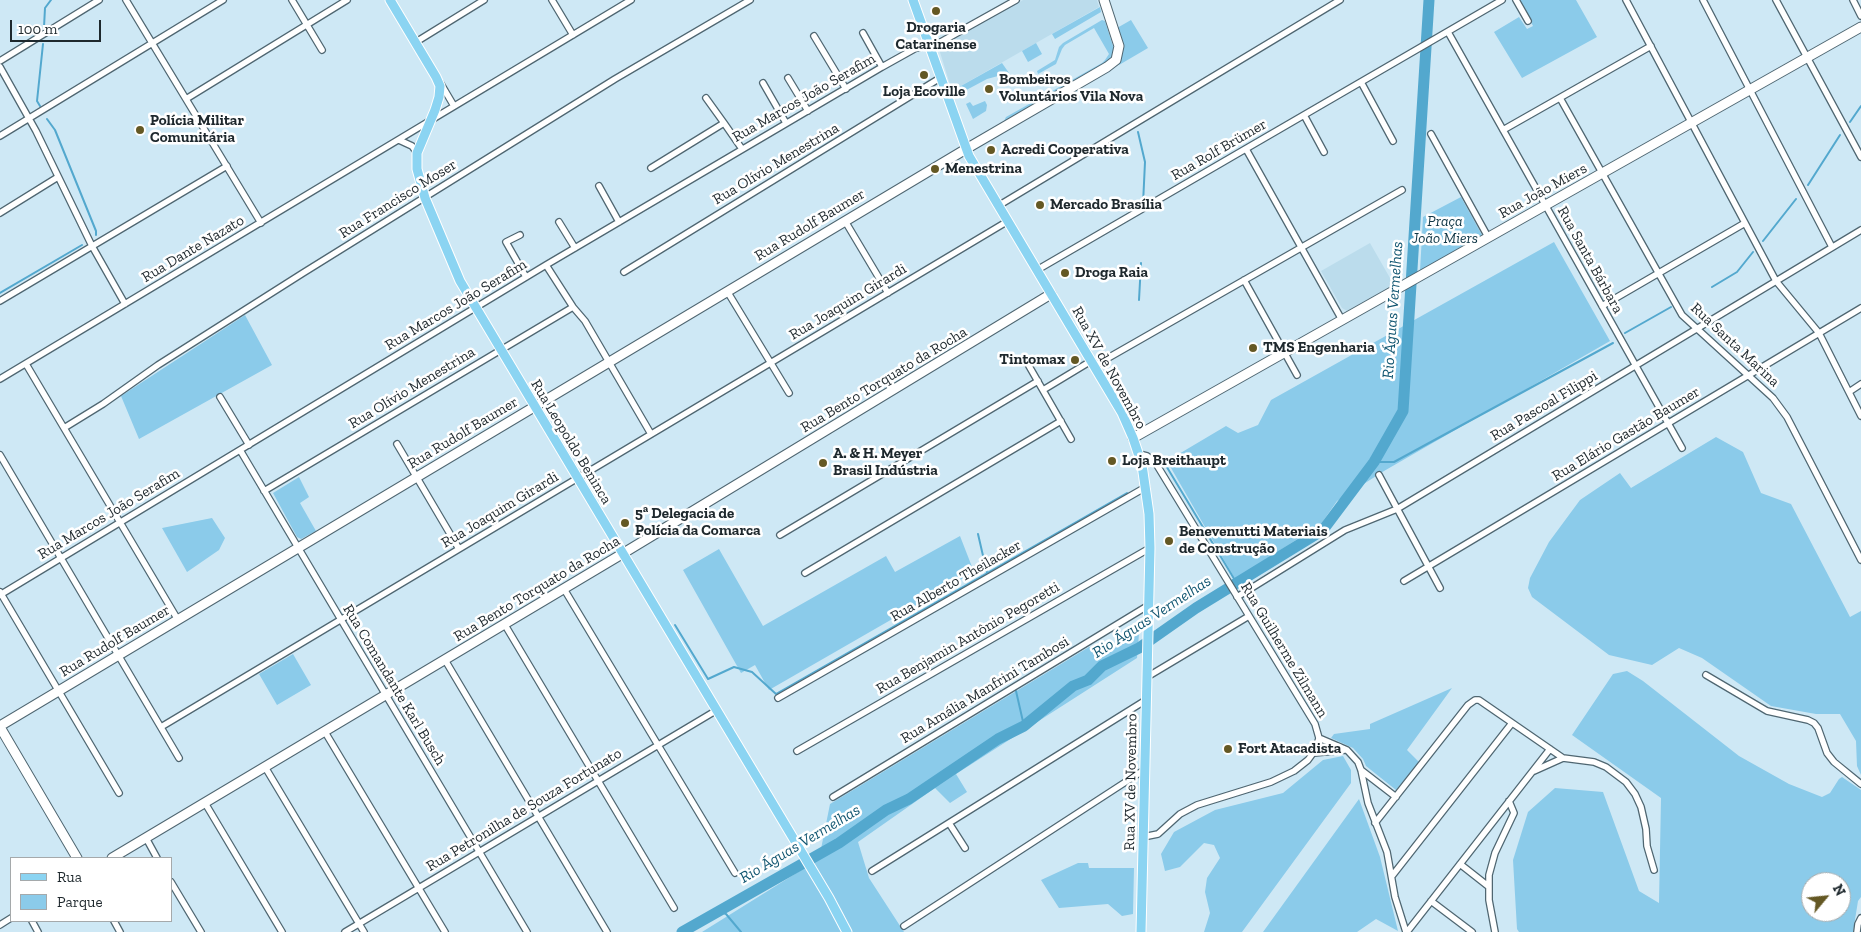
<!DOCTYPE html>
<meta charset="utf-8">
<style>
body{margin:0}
#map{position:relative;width:1861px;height:932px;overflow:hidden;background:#cee8f5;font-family:"Zilla Slab",serif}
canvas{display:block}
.legend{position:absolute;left:10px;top:857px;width:162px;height:65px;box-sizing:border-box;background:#fff;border:1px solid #a5a9ab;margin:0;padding:6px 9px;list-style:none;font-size:15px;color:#1e282d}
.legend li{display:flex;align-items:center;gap:10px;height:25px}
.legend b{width:25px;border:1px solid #a5a9ab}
.north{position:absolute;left:1801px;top:872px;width:50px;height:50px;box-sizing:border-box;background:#fff;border:1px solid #a5a9ab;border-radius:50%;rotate:62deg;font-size:14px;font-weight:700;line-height:20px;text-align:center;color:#1e282d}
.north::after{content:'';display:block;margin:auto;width:18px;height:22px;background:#645824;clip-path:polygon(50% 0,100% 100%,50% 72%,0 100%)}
.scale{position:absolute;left:10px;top:20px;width:91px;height:22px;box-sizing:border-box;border:2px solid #1e282d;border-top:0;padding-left:6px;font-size:15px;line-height:18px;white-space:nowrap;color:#1e282d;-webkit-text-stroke:4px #fff;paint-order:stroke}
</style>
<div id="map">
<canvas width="1861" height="932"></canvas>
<ul class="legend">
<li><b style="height:6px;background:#8bd4f2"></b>Rua</li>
<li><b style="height:14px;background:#8bcbea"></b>Parque</li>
</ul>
<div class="north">N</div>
<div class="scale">100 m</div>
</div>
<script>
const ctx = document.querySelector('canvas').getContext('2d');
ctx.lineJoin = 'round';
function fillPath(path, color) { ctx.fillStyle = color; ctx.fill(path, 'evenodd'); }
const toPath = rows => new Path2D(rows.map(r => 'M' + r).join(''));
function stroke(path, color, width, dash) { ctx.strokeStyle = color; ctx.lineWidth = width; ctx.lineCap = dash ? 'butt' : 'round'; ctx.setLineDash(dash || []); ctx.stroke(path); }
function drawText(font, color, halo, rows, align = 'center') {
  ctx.font = font + ' "Zilla Slab",serif'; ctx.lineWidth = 5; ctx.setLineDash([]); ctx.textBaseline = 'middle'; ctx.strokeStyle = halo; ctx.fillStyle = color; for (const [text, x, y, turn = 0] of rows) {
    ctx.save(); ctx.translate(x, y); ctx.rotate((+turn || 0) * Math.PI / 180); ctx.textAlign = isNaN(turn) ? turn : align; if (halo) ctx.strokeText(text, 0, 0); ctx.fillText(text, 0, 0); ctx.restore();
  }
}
const built = toPath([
 [1023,0,1097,0,1099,7,952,91,939,49,940,46],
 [1370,243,1394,285,1347,311,1342,308,1321,271]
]);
const green = toPath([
 [1519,0,1576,0,1597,37,1522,78,1494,32,1519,17,1527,29,1533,26],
 [1100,7,1101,12,1055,39,1052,34],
 [1102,20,1105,21,1113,46,1113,54,1109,60,1004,121,1006,117,1102,63,1105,60,1109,54,1094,28,1065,45,1062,49,1056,64,1038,74,1037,71,1055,60,1059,47,1063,43],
 [1131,20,1148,48,1119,65,1123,52,1117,28],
 [1036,43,1042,54,1028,62,1022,51],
 [1002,63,1009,73,987,79,957,95,952,91],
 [985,101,987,105,986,111,973,119,966,104,970,102,973,106],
 [1461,197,1482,235,1420,271,1423,217],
 [1554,242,1610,341,1384,471,1337,501,1321,524,1235,579,1167,461,1226,426,1238,433,1258,425,1271,400],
 [245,315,272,365,139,439,121,396],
 [1716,437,1743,452,1761,493,1791,504,1850,617,1861,611,1861,775,1857,766,1856,741,1840,714,1816,714,1771,706,1702,658,1679,648,1652,665,1609,655,1532,597,1528,588,1530,578,1549,542,1580,500,1620,473,1631,488],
 [299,477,309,497,300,503,316,531,301,539,297,537,273,493],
 [212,518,225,538,219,550,187,572,162,528],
 [960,536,974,572,769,690,755,665,741,673,683,570,719,549,763,626,886,556,895,572],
 [1139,634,1137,658,956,774,967,792,950,803,935,788,858,842,869,878,904,932,702,932,819,859,830,804,1089,647,1105,654],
 [293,654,311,685,277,705,259,674],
 [1627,671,1643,681,1739,756,1789,784,1822,797,1830,793,1839,779,1842,777,1861,790,1861,897,1858,901,1853,932,1519,932,1517,929,1513,860,1528,812,1555,788,1603,792,1639,891,1659,903,1661,798,1572,735,1613,674],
 [1811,882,1841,882,1841,912,1811,912],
 [1452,688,1407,750,1419,762,1396,790,1366,766,1363,759,1353,748,1331,738,1334,734,1370,729,1370,724],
 [1343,756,1351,770,1351,783,1242,932,1204,932,1210,913,1205,892,1207,878,1220,858,1214,845,1204,843,1180,867,1165,871,1161,854,1174,832,1215,810,1283,793,1323,760],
 [1359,799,1380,857,1398,931,1376,919,1357,932,1263,932],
 [1078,863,1088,863,1089,868,1134,868,1133,914,1122,916,1108,904,1059,908,1041,880]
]);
const stream = toPath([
 [44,27,45,8,51,0],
 [40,106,37,101,43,44],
 [47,119,55,130,96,231,96,235],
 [1850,122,1861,106],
 [1138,132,1145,162,1143,204],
 [1808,185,1840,135],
 [1763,241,1796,199],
 [1712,287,1737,272,1753,252],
 [0,293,82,245],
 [1139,300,1141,263],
 [1625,333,1671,307],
 [1374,462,1394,462,1613,343],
 [1165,464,1236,582],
 [978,534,987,573],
 [675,625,708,679,734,667,752,672,776,694,1127,493],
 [1016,691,1024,726],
 [719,911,726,914,741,932]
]);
const river = toPath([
 [682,932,839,843,886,810,909,799,998,739,1024,726,1073,686,1088,680,1102,666,1139,648,1196,608,1323,530,1374,462,1403,411,1429,0]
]);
const street = toPath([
 [126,0,261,223],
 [292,0,322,50],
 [552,0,573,35],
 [1516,0,1528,21],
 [1626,0,1776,281,1819,333,1861,416],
 [1703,0,1832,247],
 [1776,0,1861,157],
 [1853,0,1861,16],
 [1448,32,1682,448],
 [863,33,882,67],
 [814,36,846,89],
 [416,42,484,0],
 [0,61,99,0],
 [0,67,36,131,92,246,125,304],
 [788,78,808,111],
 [1361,82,1393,141],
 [763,83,786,123],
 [441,84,454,106],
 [706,98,724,123],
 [1560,98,1682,315,1773,398,1787,417,1861,560],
 [186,99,347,0],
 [1304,115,1324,152],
 [1503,130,1651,46],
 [1431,134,1488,237],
 [0,136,223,0],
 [399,140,412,146,417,153],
 [1246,149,1342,320],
 [651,168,724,123,742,149],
 [599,186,619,222],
 [998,206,1340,0],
 [0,213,58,177],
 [845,221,888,293],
 [559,222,575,248],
 [520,235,506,242,526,277],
 [546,265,573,307,585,321,651,434],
 [1037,270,1502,0],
 [624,272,940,78],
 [1244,280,1297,375],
 [727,291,789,393],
 [0,301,227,166],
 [1602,306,1745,223],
 [26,364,178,620],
 [1029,366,1071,439],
 [1094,366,1402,190],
 [0,379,631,0],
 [1043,390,1091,361],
 [1849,392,1861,384],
 [220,397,249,445],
 [64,428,103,404,158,365,303,273,615,79,750,0],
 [397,444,459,549],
 [240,450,527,932],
 [1139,454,1147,456,1155,462,1315,724,1319,738,1316,749,1308,760,1294,771,1271,782,1197,805,1180,814,1158,834,1143,837],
 [0,455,179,758],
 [1379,475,1440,588],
 [264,491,573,307],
 [780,535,1038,381],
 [805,573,1061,421],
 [1404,581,1861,308],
 [564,589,735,873],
 [0,592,119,793],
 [0,595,546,265,882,67,916,48,939,43,1016,0],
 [1237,597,1345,530,1397,509,1861,230],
 [505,625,674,908],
 [445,660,607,932],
 [1706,675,1767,711,1808,720,1814,723,1818,728,1827,753,1834,762,1861,784],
 [1147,677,1249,616],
 [778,698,1146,487],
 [161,727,1008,221],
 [325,732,445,932],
 [1319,738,1347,750,1358,762,1361,770,1368,803,1387,852,1395,897,1406,932],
 [797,751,1150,548],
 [1314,753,1345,750],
 [265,767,364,932],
 [1361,770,1396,797],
 [1534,771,1563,758],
 [833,797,1149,605],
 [205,803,282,932],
 [949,823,965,848],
 [1375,823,1468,705,1475,700,1479,700,1563,758,1594,762,1606,767,1626,782,1635,794,1641,807,1646,829,1647,846,1654,870],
 [146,838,157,858],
 [1460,864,1488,886],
 [872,871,1146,700],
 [1392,876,1512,723],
 [171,882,201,932],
 [1431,901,1472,932],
 [32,921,38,932],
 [114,921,120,932],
 [0,925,11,918],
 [904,926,1144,770],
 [345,932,717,710],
 [1407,932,1550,749],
 [1495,932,1489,900,1489,875,1495,853,1514,813,1509,801],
 [1857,932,1858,924,1861,918]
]);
const secondary = toPath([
 [1133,438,1861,27],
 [0,726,966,149,1107,67,1116,60,1119,46,1104,0],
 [0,727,77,858],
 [112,858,622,554,1051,294]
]);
const primary = toPath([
 [390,0,436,77,440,86,439,97,435,110,417,153,417,169,425,198,460,281,829,898,847,932],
 [913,0,969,156,1122,413,1133,438,1142,465,1149,514,1150,548,1141,932]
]);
const markers = [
 [936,11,5,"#645824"],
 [924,75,5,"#645824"],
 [989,89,5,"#645824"],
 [140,130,5,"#645824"],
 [991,150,5,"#645824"],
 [935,169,5,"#645824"],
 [1040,205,5,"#645824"],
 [1065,273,5,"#645824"],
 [1253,348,5,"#645824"],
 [1075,360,5,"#645824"],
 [1112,461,5,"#645824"],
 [823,463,5,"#645824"],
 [625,523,5,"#645824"],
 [1169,541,5,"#645824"],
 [1228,749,5,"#645824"]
];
const poiNames = [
 ["Drogaria",936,28,"center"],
 ["Catarinense",936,45,"center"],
 ["Bombeiros",999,80],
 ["Voluntários Vila Nova",999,97],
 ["Loja Ecoville",924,92,"center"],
 ["Polícia Militar",150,121],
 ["Comunitária",150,138],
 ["Acredi Cooperativa",1001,150],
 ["Menestrina",945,169],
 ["Mercado Brasília",1050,205],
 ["Droga Raia",1075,273],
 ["TMS Engenharia",1263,348],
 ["Tintomax",1065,360,"right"],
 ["A. & H. Meyer",833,454],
 ["Brasil Indústria",833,471],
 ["Loja Breithaupt",1122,461],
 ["5ª Delegacia de",635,514],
 ["Polícia da Comarca",635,531],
 ["Benevenutti Materiais",1179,532],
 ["de Construção",1179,549],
 ["Fort Atacadista",1238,749]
];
const streetNames = [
 ["Rua Marcos João Serafim",804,98,-30],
 ["Rua Rolf Brümer",1219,150,-30],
 ["Rua Olívio Menestrina",776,164,-31],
 ["Rua João Miers",1543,191,-29],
 ["Rua Francisco Moser",398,199,-32],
 ["Rua Rudolf Baumer",810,225,-31],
 ["Rua Dante Nazato",193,249,-31],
 ["Rua Santa Bárbara",1590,260,61],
 ["Rua Joaquim Girardi",848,302,-31],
 ["Rua Marcos João Serafim",456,305,-31],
 ["Rua Santa Marina",1735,345,43],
 ["Rua XV de Novembro",1109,368,61],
 ["Rua Bento Torquato da Rocha",884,380,-31],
 ["Rua Olívio Menestrina",412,388,-31],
 ["Rua Pascoal Filippi",1544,406,-31],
 ["Rua Rudolf Baumer",463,433,-31],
 ["Rua Elário Gastão Baumer",1626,434,-31],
 ["Rua Leopoldo Beninca",571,442,59],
 ["Rua Joaquim Girardi",500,510,-31],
 ["Rua Marcos João Serafim",109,514,-31],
 ["Rua Alberto Theilacker",956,581,-30],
 ["Rua Bento Torquato da Rocha",537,589,-31],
 ["Rua Benjamin Antônio Pegoretti",968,638,-30],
 ["Rua Rudolf Baumer",115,641,-31],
 ["Rua Guilherme Zilmann",1284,650,59],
 ["Rua Comandante Karl Busch",394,685,59],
 ["Rua Amália Manfrini Tambosi",985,690,-31],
 ["Rua XV de Novembro",1131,782,-89],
 ["Rua Petronilha de Souza Fortunato",524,810,-31]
];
const parkNames = [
 ["Praça",1445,222],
 ["João Miers",1445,239]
];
const waterNames = [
 ["Rio Águas Vermelhas",1393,310,-86],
 ["Rio Águas Vermelhas",1152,617,-33],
 ["Rio Águas Vermelhas",800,844,-31]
];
fillPath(built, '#bbdcec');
fillPath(green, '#8bcbea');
stroke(stream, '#53a8ce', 2);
stroke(river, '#53a8ce', 11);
stroke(street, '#4f6671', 8);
stroke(secondary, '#4f6671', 11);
stroke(primary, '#fff', 11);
stroke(street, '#fff', 5.5);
stroke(secondary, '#fff', 9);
stroke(primary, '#8bd4f2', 9);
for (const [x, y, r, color] of markers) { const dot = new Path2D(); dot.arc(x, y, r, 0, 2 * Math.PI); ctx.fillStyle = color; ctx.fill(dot); stroke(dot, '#fff', 2); }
drawText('bold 15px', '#1e282d', '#fff', poiNames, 'left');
drawText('15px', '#1e282d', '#fff', streetNames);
drawText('italic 15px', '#103747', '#fff', parkNames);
drawText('italic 16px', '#115671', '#fff', waterNames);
</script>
